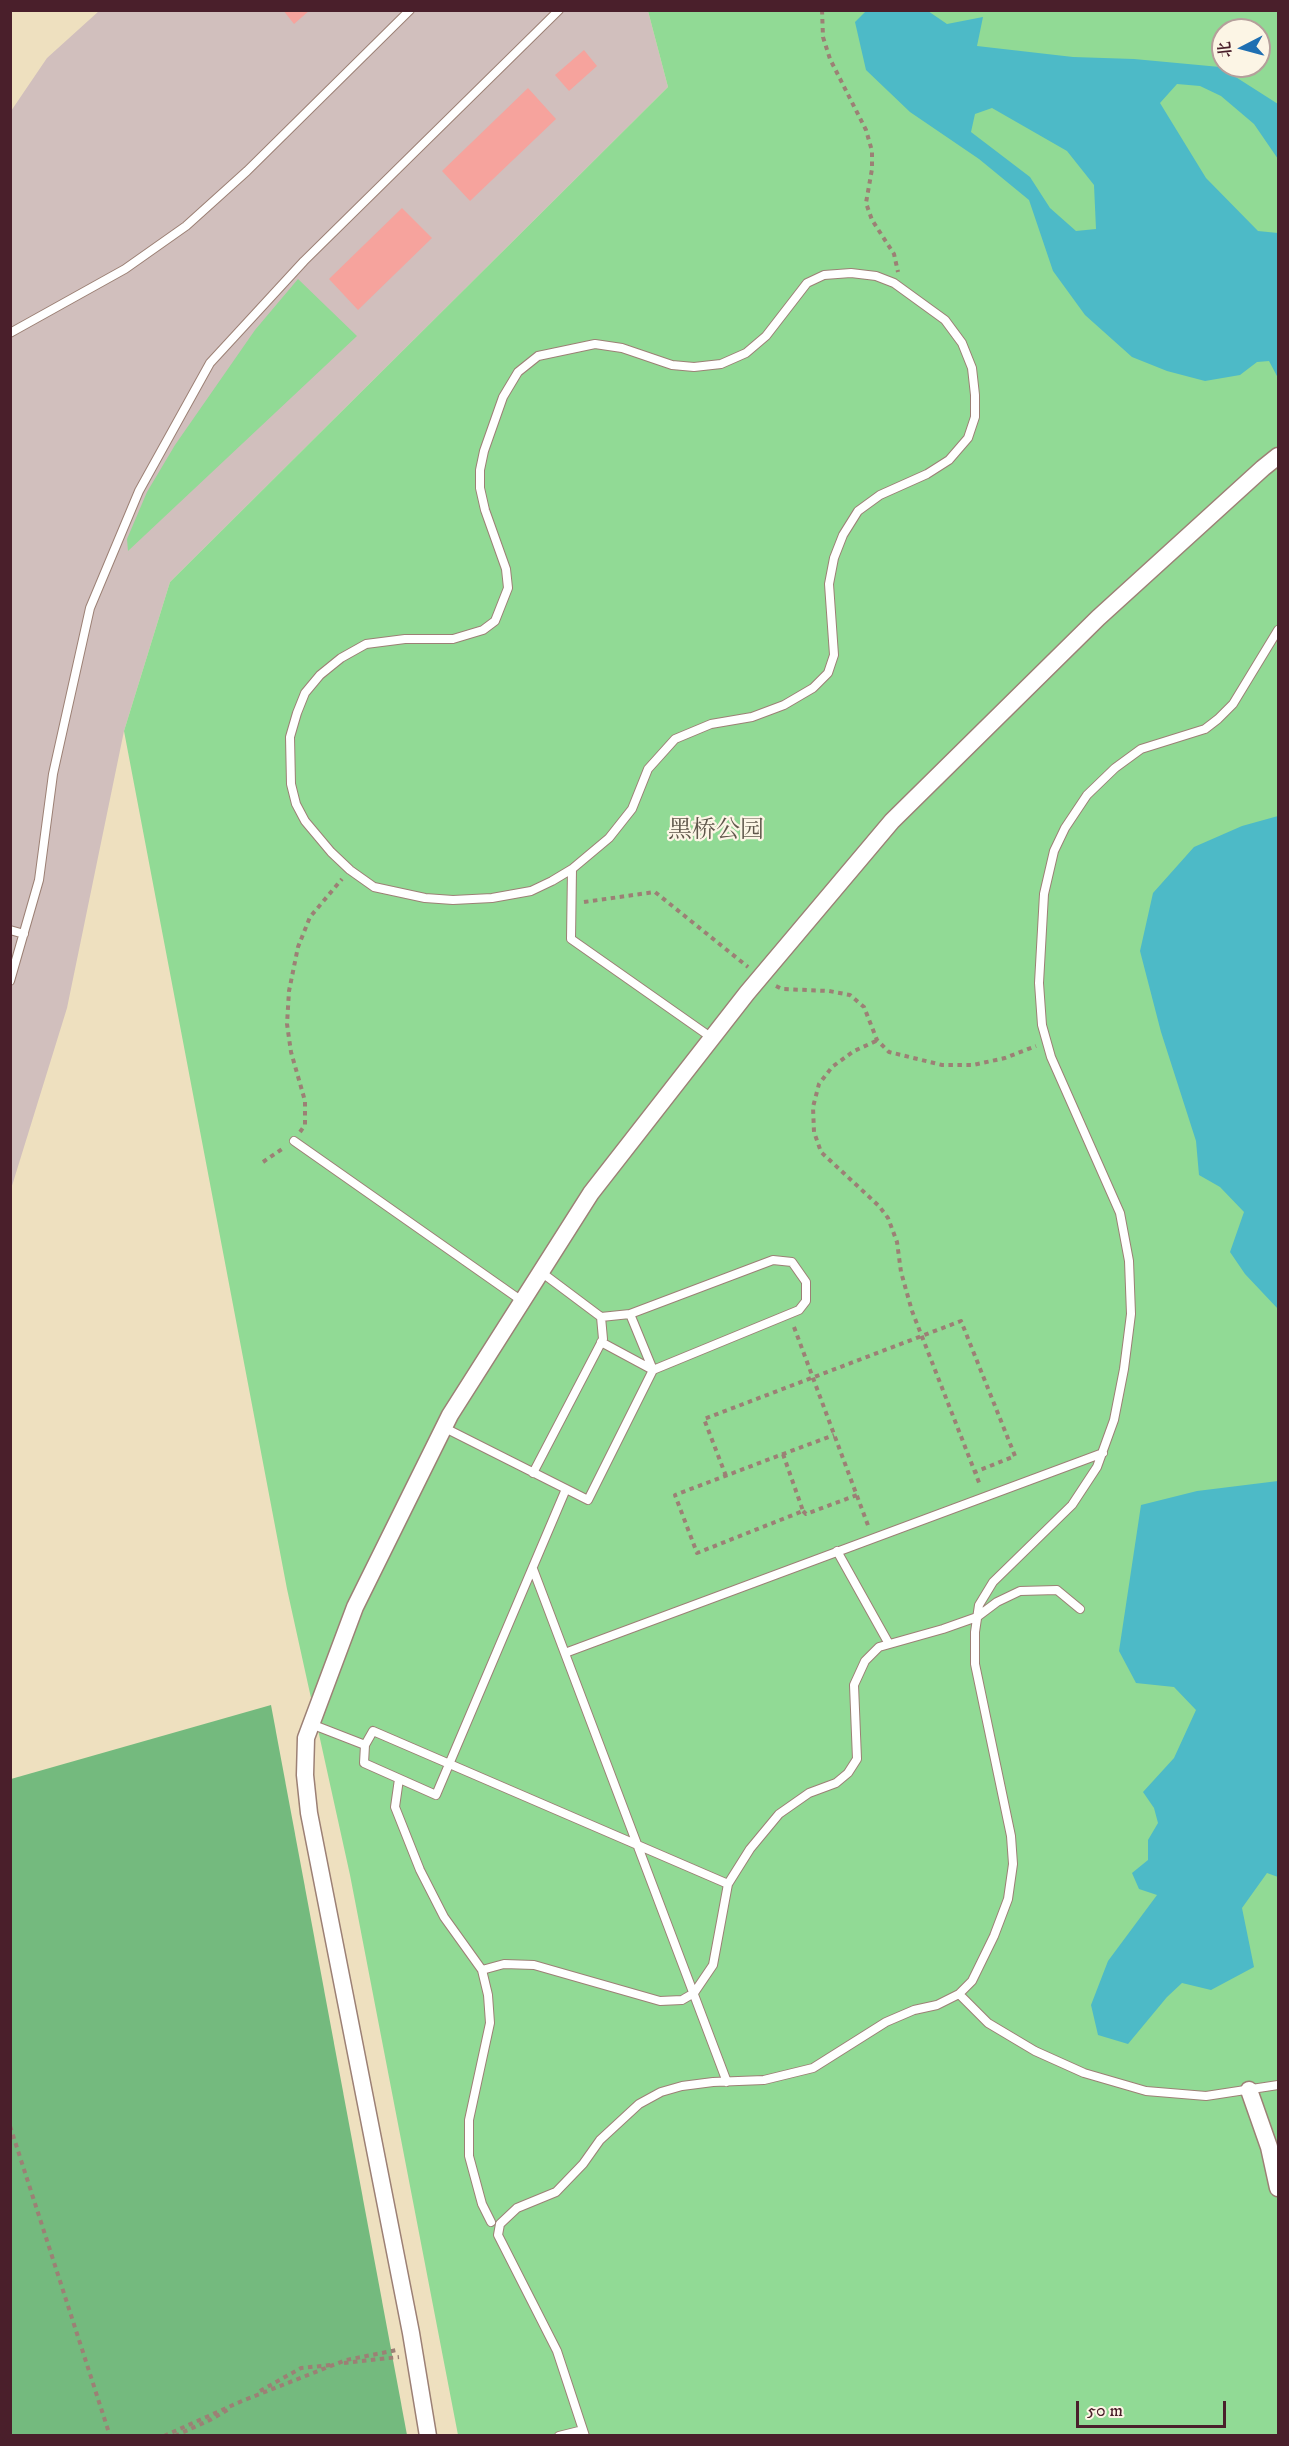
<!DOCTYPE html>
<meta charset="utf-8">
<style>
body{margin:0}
#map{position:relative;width:1289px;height:2446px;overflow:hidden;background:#eee0bf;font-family:"IM FELL DW Pica","Noto Serif SC",serif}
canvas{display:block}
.frame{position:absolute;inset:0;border:12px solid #4a1f2b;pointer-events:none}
.north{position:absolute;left:1211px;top:18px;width:60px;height:60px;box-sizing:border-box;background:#fcf5e5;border:2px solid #b59f9b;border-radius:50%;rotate:264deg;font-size:16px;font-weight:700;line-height:24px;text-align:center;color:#4a1f2b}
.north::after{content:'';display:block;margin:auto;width:21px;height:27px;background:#1f6fb2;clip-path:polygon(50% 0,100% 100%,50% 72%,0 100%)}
.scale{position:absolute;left:1076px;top:2401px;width:150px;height:27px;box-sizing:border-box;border:3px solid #4a1f2b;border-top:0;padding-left:8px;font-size:18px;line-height:21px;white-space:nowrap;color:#4a1f2b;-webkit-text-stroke:4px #fcf5e5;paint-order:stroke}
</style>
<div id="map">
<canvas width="1289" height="2446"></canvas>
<div class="frame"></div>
<div class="north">北</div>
<div class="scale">50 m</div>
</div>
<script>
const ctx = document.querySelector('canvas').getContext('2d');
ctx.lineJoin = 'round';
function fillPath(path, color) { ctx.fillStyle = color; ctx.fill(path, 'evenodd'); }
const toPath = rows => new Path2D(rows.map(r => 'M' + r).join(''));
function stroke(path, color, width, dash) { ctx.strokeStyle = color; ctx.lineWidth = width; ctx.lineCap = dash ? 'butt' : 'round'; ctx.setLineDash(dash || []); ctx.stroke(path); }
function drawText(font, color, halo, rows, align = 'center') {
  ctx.font = font + ' "IM FELL DW Pica","Noto Serif SC",serif'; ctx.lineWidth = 4.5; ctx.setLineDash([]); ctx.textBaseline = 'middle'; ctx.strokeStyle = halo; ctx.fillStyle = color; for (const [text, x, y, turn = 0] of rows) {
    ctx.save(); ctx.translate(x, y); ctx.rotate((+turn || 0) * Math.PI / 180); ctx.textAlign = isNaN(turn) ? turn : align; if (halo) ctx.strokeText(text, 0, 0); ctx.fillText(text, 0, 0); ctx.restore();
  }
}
const industrial = toPath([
 [99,11,648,11,668,87,170,582,124,731,67,1008,11,1189,11,111,47,58]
]);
const green = toPath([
 [648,11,1278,11,1278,2435,458,2435,350,1875,287,1589,124,731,170,582,668,87],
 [1223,30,1259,30,1259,66,1223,66],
 [298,279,357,336,128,551,127,539,147,492,175,445,255,330]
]);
const forest = toPath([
 [271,1705,407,2435,11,2435,11,1779]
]);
const water = toPath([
 [867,10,928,11,947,24,983,17,977,46,1073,57,1134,59,1220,67,1278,104,1278,159,1254,124,1221,96,1200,86,1177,84,1160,103,1206,178,1258,231,1278,233,1278,378,1269,361,1257,362,1240,375,1205,381,1167,371,1132,357,1085,315,1053,271,1029,200,979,159,910,112,866,70,855,22],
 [992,108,1067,151,1094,185,1096,229,1076,231,1050,208,1030,177,971,132,975,114],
 [1278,816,1278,1309,1245,1274,1230,1252,1244,1212,1220,1187,1199,1175,1196,1141,1161,1032,1140,951,1153,893,1194,847,1242,826],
 [1278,1481,1278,1877,1267,1873,1242,1908,1254,1967,1211,1990,1182,1983,1167,1997,1128,2044,1098,2035,1091,2005,1108,1961,1157,1895,1139,1889,1132,1873,1148,1860,1148,1840,1158,1823,1154,1808,1143,1792,1174,1758,1196,1710,1174,1687,1136,1683,1119,1651,1141,1505,1197,1491]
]);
const building = toPath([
 [283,10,310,10,294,24],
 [584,50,597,66,569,91,555,75],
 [528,88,556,119,470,201,442,171],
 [402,208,432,238,358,310,329,279]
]);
const path = toPath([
 [822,10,823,37,830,59,866,130,872,151,872,169,866,203,872,220,894,254,898,272],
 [584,902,655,892,748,967],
 [776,986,782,989,829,991,850,995,864,1007,877,1040,889,1052,942,1065,973,1065,1005,1058,1036,1046],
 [876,1041,854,1051,832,1067,819,1084,813,1107,814,1132,821,1152,879,1206,888,1218,897,1242,901,1272,912,1311,980,1485],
 [300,1132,305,1125,305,1101,291,1052,287,1024,289,991,298,947,310,917,342,879],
 [263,1162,285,1147],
 [794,1327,869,1528],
 [783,1454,803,1511,697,1553,675,1495,783,1454,834,1435],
 [726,1476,704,1419,961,1321,1015,1456,975,1472],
 [803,1511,806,1514,857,1495],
 [10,2126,110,2436],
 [344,2363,399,2357],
 [260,2391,301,2368,331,2365],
 [164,2436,242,2401,346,2360,397,2350],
 [175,2436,210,2420,231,2408]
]);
const lane = toPath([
 [10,333,125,269,186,226,247,171,410,10],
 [572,869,552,881,531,891,492,898,453,900,425,898,374,887,350,870,331,852,305,821,296,804,291,784,290,737,297,713,305,693,320,675,341,658,366,644,405,639,453,639,483,630,495,621,508,588,506,569,485,510,480,488,480,470,484,451,503,397,518,372,538,356,595,344,622,348,672,365,694,367,721,364,746,353,766,336,807,283,824,275,851,273,876,276,894,283,945,320,962,343,972,368,975,395,975,417,968,438,949,460,927,474,880,495,858,511,843,535,834,558,829,584,834,655,828,673,813,688,784,705,752,717,711,724,675,739,648,769,632,809,609,838,572,869,571,939,712,1038],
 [10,930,24,934],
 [10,981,39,880,53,774,90,608,139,491,210,363,304,261,559,10],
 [294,1141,522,1301],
 [630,1314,653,1370],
 [601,1342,653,1370],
 [443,1427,588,1500,653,1370,799,1310,806,1301,806,1282,792,1262,773,1260,630,1314,601,1317],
 [533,1473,603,1339,601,1317,541,1272],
 [837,1551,889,1644],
 [533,1569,727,2082],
 [565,1653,1103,1453],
 [311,1724,365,1745,364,1763,436,1795,566,1489],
 [365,1745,373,1731,728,1884],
 [399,1779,395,1807,420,1870,444,1917,482,1970,488,1995,490,2023,469,2120,469,2156,482,2204,491,2222],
 [482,1970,504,1964,534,1965,660,2001,682,2000,694,1993,713,1965,728,1884,750,1849,779,1814,809,1793,836,1783,848,1773,857,1759,854,1685,865,1661,879,1647,943,1629,977,1617,997,1602,1020,1591,1057,1590,1080,1609],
 [959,1994,988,2023,1035,2051,1084,2073,1146,2091,1206,2096,1278,2085],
 [559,2436,583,2430],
 [585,2436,557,2351,498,2235,500,2224,517,2208,556,2192,583,2164,600,2140,639,2104,661,2092,682,2086,713,2082,764,2080,813,2068,886,2022,914,2010,937,2005,959,1994,972,1981,994,1936,1008,1899,1013,1864,1011,1836,975,1664,975,1632,979,1605,993,1582,1072,1505,1097,1467,1114,1420,1124,1369,1131,1314,1129,1261,1120,1213,1051,1057,1042,1025,1039,983,1044,894,1054,851,1065,828,1087,795,1115,768,1141,749,1205,729,1218,719,1233,704,1278,630]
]);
const street = toPath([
 [1249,2090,1269,2147,1278,2188],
 [428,2436,411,2333,309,1813,305,1775,306,1738,355,1607,450,1415,591,1193,747,993,892,821,1098,618,1263,468,1278,456]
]);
const parkNames = [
 ["黑桥公园",716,832]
];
fillPath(industrial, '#d1bfbd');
fillPath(green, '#91da95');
fillPath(forest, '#74ba7e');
fillPath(water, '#4dbac7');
fillPath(building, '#f6a39d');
stroke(lane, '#9c8075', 10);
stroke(street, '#9c8075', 19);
stroke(path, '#9c8075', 4, [4.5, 4.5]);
stroke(lane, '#fff', 8);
stroke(street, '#fff', 16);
drawText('24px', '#5f574b', '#fcf5e5', parkNames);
</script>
